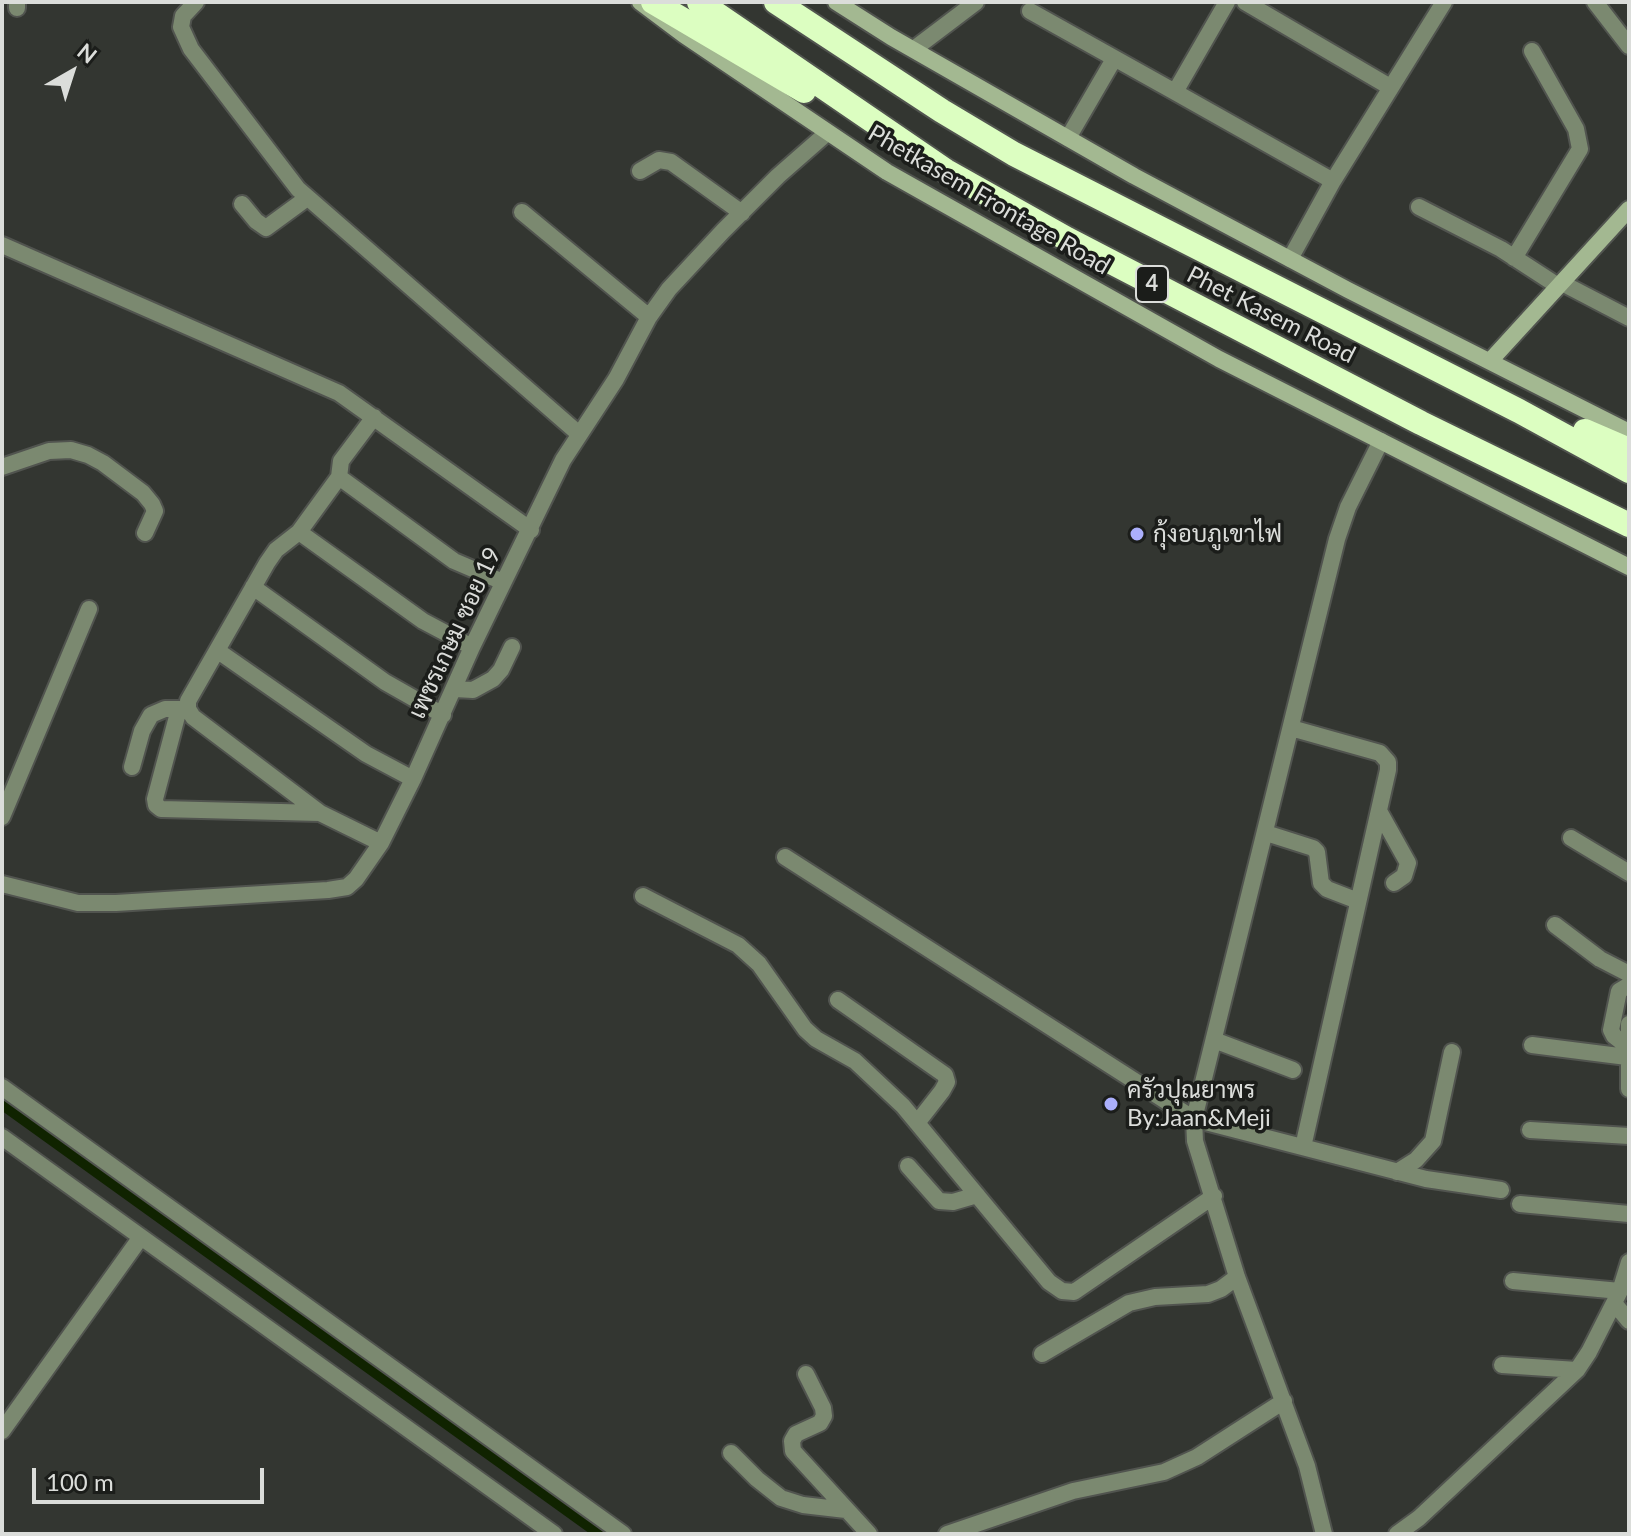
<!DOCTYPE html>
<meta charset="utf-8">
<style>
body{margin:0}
#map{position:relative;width:1631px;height:1536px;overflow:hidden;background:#333631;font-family:Lato,sans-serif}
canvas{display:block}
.frame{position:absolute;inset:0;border:4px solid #dbddda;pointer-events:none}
.north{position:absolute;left:32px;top:32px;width:80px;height:80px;-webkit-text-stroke:6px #1b1d1a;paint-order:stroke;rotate:39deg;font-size:22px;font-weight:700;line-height:32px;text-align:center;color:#dbddda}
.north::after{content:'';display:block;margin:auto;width:28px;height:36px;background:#dbddda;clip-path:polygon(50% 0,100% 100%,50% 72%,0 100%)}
.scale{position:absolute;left:32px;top:1468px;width:232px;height:36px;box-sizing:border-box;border:4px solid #dbddda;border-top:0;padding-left:10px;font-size:24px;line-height:28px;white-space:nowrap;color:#dbddda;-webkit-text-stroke:6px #1b1d1a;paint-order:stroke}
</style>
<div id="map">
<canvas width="1631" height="1536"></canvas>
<div class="frame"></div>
<div class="north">N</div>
<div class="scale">100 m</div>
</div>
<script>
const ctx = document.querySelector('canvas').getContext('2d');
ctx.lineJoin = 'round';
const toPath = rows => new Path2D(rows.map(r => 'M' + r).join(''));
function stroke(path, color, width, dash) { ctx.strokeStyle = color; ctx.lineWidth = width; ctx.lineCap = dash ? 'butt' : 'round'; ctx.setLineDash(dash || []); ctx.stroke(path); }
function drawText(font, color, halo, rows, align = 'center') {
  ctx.font = font + ' Lato,Sarabun,sans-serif'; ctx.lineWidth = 7; ctx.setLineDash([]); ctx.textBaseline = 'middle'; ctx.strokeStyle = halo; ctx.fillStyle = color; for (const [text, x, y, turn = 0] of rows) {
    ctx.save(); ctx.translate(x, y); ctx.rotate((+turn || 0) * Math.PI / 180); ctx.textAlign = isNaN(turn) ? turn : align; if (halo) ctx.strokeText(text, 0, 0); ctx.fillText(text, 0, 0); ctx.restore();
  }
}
const canal = toPath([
 [2,1101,604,1534]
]);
const street = toPath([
 [17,2,17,8],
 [196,2,183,16,181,27,191,49,298,189,579,434],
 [1227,2,1175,92,1333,181],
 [1245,2,1390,87],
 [1595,2,1629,46],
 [1030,11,1175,92],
 [914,49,976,2],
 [1068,138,1114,59],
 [640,171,659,160,671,162,742,213],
 [242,204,256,221,266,228,307,198],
 [1419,207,1501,249,1558,286],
 [522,212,649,317],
 [2,245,339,393,531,530],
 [1514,258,1580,149,1576,129,1532,51],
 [1290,259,1333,181,1444,2],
 [1562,283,1629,318],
 [374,417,341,461,339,477,299,532,276,550,267,563,188,701,188,709,193,717,320,813,381,843],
 [2,467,49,451,71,450,88,455,103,463,143,493,152,504,155,511,145,533],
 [339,477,454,561,503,582],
 [299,532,423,621,472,647],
 [253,587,385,682,443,715],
 [218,651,366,754,413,779],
 [455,689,473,690,493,679,501,670,512,647],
 [179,709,155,799,156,805,161,809,320,813],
 [1291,728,1380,753,1388,762,1388,770,1303,1147],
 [132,767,142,731,151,715,165,709,186,709],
 [1379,811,1408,863,1404,876,1394,883],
 [2,817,89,609],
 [1266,833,1313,848,1317,852,1321,883,1327,889,1358,901],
 [1571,838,1629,873],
 [785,857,1194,1119,1426,1179,1501,1190],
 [2,884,78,903,116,903,328,890,347,887,356,879,381,843,413,779,472,647,563,460,616,379,649,317,669,289,723,231,778,176,827,133],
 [643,896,738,945,759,964,805,1029,816,1039,855,1061,903,1106,1049,1282,1062,1291,1074,1292,1214,1196],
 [1555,925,1600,959,1629,974],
 [838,1000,945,1075,947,1082,942,1091,917,1123],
 [1629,1024,1629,1089],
 [1214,1040,1293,1070],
 [1532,1045,1627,1057],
 [1628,1047,1614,1036,1611,1030,1619,991,1629,985],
 [2,1087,623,1534],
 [1530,1130,1629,1136],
 [2,1137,554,1534],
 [908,1166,939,1201,953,1202,977,1195],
 [1397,1172,1416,1160,1433,1141,1452,1052],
 [1520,1204,1629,1214],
 [1513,1281,1620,1291],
 [1614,1303,1629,1321],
 [1042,1354,1129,1303,1155,1297,1208,1294,1221,1289,1237,1277],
 [1502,1365,1577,1370],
 [806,1374,823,1408,824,1416,820,1423,796,1434,792,1441,793,1451,869,1534],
 [2,1431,141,1237],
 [731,1453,757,1479,781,1498,803,1505,846,1510],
 [947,1534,1073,1491,1164,1472,1197,1457,1284,1401],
 [1324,1534,1307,1466,1237,1277,1195,1141,1194,1119,1337,539,1348,507,1381,441],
 [1397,1534,1419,1518,1577,1370,1589,1352,1620,1291,1629,1262]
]);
const secondary = toPath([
 [640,2,684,35,887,172,1219,359,1629,567],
 [836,2,891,37,1134,176,1348,290,1629,432],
 [1490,361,1629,209]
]);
const highway = toPath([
 [653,2,804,91],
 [699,2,946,171,1067,239,1421,423,1629,525],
 [776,2,942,111,1014,154,1519,411,1629,471],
 [1585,431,1629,450]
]);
const markers = [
 [1137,534,8,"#abaffb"],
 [1111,1104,8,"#abaffb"]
];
const shields = [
 [1152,284,32]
];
const shieldNames = [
 ["4",1152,284]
];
const streetNames = [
 ["Phetkasem Frontage Road",989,200,30],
 ["Phet Kasem Road",1271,315,27],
 ["เพชรเกษม ซอย 19",455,633,-65]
];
const poiNames = [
 ["กุ้งอบภูเขาไฟ",1153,534],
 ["ครัวปุณยาพร",1127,1090],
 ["By:Jaan&Meji",1127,1118]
];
stroke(canal, '#102300', 16);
stroke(street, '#51544f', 20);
stroke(secondary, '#51544f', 20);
stroke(highway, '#51544f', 28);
stroke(street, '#7b8970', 16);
stroke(secondary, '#a3b891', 16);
stroke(highway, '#dcfec1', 24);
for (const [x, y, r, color] of markers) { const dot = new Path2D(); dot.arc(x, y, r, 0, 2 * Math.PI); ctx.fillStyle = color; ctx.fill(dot); stroke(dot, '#1b1d1a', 3); }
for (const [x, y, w] of shields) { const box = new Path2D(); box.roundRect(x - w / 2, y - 18, w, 36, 6); ctx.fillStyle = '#1b1d1a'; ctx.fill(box); stroke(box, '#dbddda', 2); }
drawText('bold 22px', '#dbddda', null, shieldNames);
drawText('24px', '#dbddda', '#1b1d1a', streetNames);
drawText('24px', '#dbddda', '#1b1d1a', poiNames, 'left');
</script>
